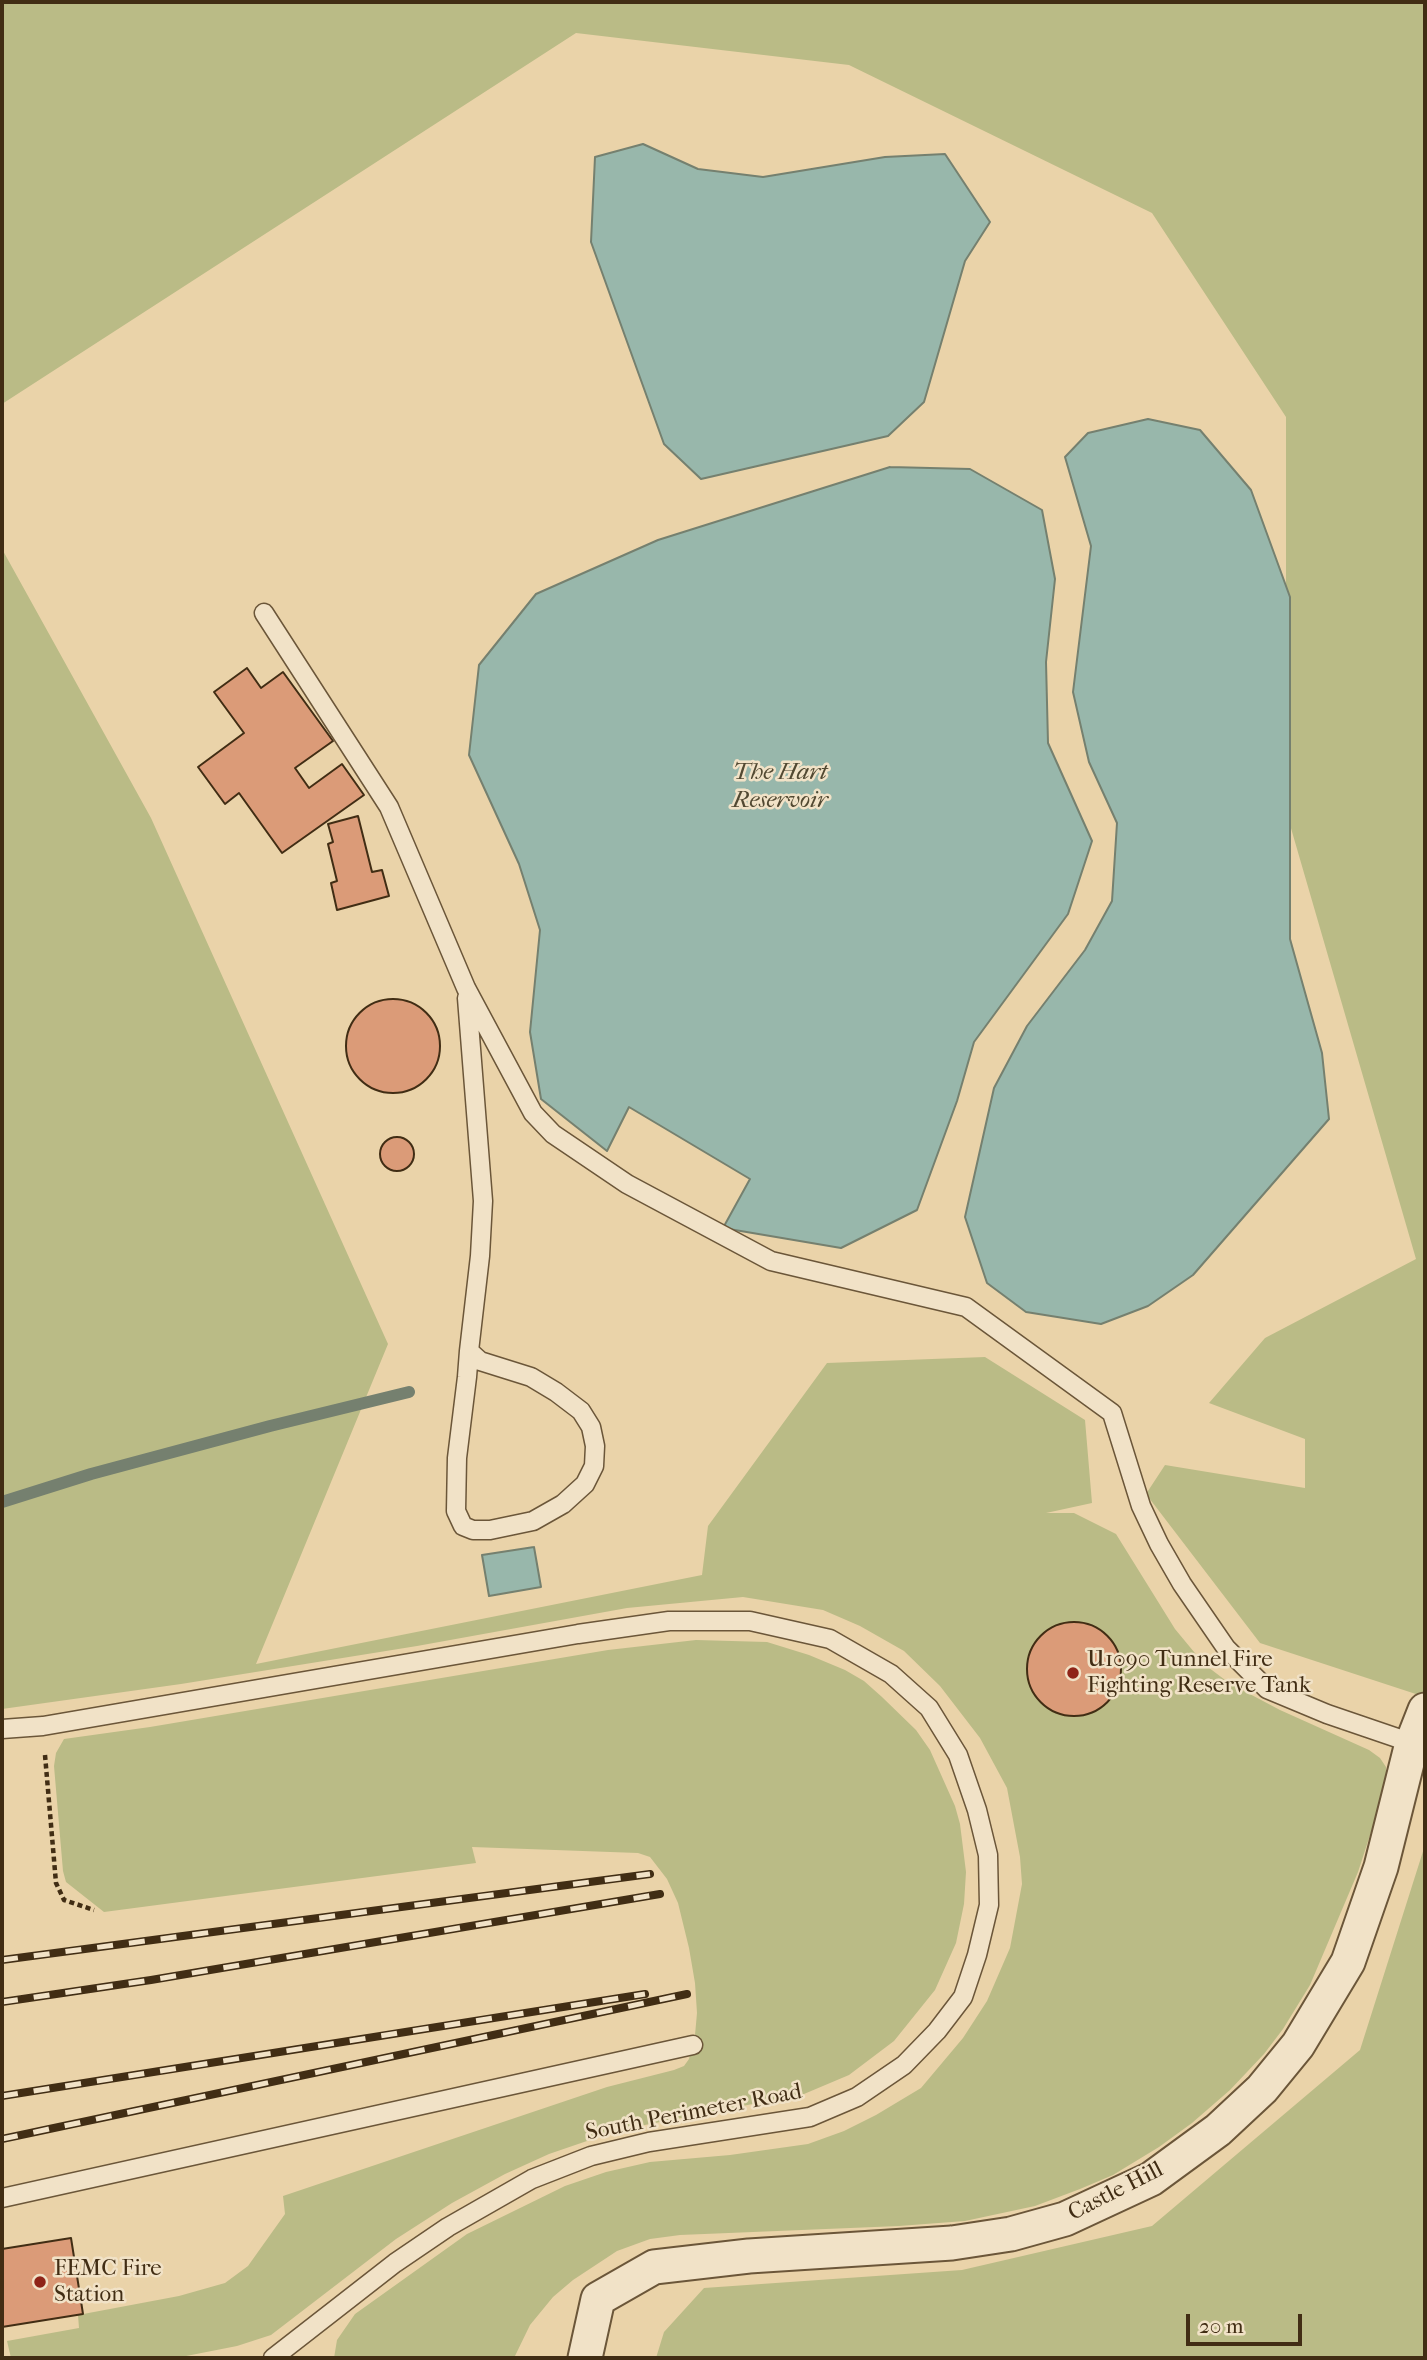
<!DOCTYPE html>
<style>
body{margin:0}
#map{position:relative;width:1427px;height:2360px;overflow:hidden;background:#ead3a9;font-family:"IM FELL French Canon",serif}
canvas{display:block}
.frame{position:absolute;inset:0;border:4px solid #412d14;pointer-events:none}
.scale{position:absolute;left:1186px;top:2314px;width:116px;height:32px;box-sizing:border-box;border:4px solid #412d14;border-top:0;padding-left:9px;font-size:21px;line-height:24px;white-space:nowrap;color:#412d14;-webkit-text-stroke:5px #f1e2c7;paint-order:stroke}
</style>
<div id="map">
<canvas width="1427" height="2360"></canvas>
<div class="frame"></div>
<div class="scale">20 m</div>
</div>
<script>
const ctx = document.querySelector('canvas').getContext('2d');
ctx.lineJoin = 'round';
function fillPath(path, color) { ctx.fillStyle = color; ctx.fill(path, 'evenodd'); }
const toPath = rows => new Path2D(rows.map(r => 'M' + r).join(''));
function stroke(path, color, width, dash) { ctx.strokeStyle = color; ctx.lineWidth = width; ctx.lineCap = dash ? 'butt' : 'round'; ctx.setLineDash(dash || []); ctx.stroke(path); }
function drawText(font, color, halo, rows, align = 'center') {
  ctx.font = font + ' "IM FELL French Canon",serif'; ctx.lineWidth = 5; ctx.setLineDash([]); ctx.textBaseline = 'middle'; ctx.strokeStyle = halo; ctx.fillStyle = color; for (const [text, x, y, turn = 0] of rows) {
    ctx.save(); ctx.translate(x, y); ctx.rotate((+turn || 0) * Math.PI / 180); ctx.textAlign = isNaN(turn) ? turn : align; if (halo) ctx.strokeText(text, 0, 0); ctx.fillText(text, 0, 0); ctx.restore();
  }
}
const green = toPath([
 [2,2,1425,2,1425,1697,1260,1643,1146,1494,1165,1465,1305,1488,1305,1439,1209,1403,1265,1338,1416,1259,1286,811,1286,417,1152,213,849,65,576,33,2,404],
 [2,549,151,818,388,1344,256,1664,702,1575,708,1526,827,1363,985,1357,1085,1420,1092,1503,1046,1513,1074,1513,1116,1534,1175,1629,1204,1664,1229,1683,1280,1710,1369,1750,1380,1758,1386,1767,1386,1786,1358,1872,1310,1985,1283,2029,1264,2054,1230,2090,1192,2123,1159,2147,1113,2175,1080,2189,1035,2206,965,2221,899,2226,680,2235,650,2239,617,2251,573,2280,553,2297,530,2325,514,2358,334,2358,337,2340,355,2314,467,2234,565,2186,606,2172,650,2162,730,2155,808,2144,844,2131,876,2115,921,2088,963,2038,987,2001,1010,1948,1022,1884,1020,1857,1007,1788,980,1738,940,1686,904,1651,860,1626,823,1610,743,1597,627,1608,417,1646,181,1684,2,1709],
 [696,1640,767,1642,809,1655,845,1670,864,1681,882,1697,916,1730,930,1750,955,1806,960,1824,966,1872,964,1904,956,1943,935,1990,894,2041,849,2075,804,2094,619,2130,549,2154,505,2174,452,2203,396,2239,271,2335,237,2346,176,2358,11,2358,7,2341,79,2328,78,2315,179,2296,225,2283,248,2266,285,2214,283,2196,607,2087,674,2070,684,2066,689,2059,695,2035,697,2013,695,1983,689,1948,678,1903,667,1879,650,1857,638,1853,472,1847,476,1863,104,1912,66,1882,63,1871,54,1766,56,1753,64,1739,150,1727,608,1650],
 [1425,1845,1425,2358,656,2358,664,2332,704,2288,962,2270,1152,2226,1360,2050]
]);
const water = toPath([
 [643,144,698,169,763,177,885,157,945,154,990,222,965,261,924,402,888,436,701,479,664,444,591,242,595,157,643,144],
 [1148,419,1200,430,1251,490,1290,597,1290,939,1322,1053,1329,1119,1193,1275,1148,1306,1101,1324,1026,1312,987,1283,965,1217,994,1088,1027,1026,1085,950,1112,901,1117,823,1089,762,1073,692,1091,546,1065,457,1088,433,1148,419],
 [890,467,970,469,1042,510,1055,579,1046,662,1048,743,1092,841,1068,914,974,1042,957,1101,917,1210,841,1248,723,1228,750,1179,629,1107,607,1151,541,1099,530,1032,540,930,519,864,469,755,479,665,536,594,658,540,890,467],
 [534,1547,541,1587,489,1596,482,1555,534,1547]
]);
const stream = toPath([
 [2,1502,91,1474,270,1426,409,1392]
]);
const building = toPath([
 [247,668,261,688,283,672,333,741,295,768,309,788,342,764,364,795,282,853,239,793,225,804,198,767,244,733,214,692,247,668],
 [358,816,372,872,382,870,389,896,337,910,331,883,337,881,328,844,333,842,328,824,358,816],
 '346 1046a47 47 0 1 1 94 0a47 47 0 1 1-94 0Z',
 '380 1154a17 17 0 1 1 34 0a17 17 0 1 1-34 0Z',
 '1027 1669a47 47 0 1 1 94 0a47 47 0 1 1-94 0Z',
 [71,2238,83,2314,2,2327,2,2249,71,2238]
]);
const path = toPath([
 [45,1755,56,1883,64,1900,94,1910]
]);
const service = toPath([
 [264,613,389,807,466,988,533,1113,553,1134,627,1184,771,1261,966,1307,1112,1413,1141,1506,1159,1544,1182,1584,1226,1648,1267,1689,1327,1714,1412,1743],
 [467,998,483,1201,480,1256,469,1351,467,1377,457,1458,456,1511,463,1526,473,1530,490,1530,533,1521,563,1504,585,1484,594,1466,595,1446,591,1427,581,1411,556,1392,531,1377,480,1361,469,1351],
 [2,1729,43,1726,578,1634,669,1621,750,1621,830,1639,891,1674,929,1708,958,1755,977,1810,988,1855,989,1905,977,1955,963,1997,937,2031,904,2065,857,2097,810,2117,649,2142,591,2156,532,2179,448,2227,395,2263,273,2358],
 [2,2198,693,2045]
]);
const minor = toPath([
 [585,2358,598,2299,654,2267,749,2256,952,2243,1011,2234,1065,2219,1151,2179,1218,2130,1262,2089,1298,2045,1348,1962,1381,1867,1412,1743,1425,1710]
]);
const rail = toPath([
 [2,1960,650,1874],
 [2,2002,151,1980,660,1894],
 [2,2096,645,1994],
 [2,2139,687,1994]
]);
const markers = [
 [1073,1673,7,"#8f2418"],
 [40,2282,7,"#8f2418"]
];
const poiNames = [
 ["U1090 Tunnel Fire",1087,1660],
 ["Fighting Reserve Tank",1087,1686],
 ["FEMC Fire",54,2269],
 ["Station",54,2295]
];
const streetNames = [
 ["South Perimeter Road",694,2113,-11],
 ["Castle Hill",1116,2192,-27]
];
const waterNames = [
 ["The Hart",780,773],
 ["Reservoir",780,801]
];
fillPath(green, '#babb86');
fillPath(water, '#98b7ab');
stroke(water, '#75806f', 2);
stroke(stream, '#75806f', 12);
fillPath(building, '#db9b78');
stroke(building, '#412d14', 2);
stroke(service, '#6b5639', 21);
stroke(minor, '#6b5639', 37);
stroke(path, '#412d14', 4.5, [5, 3.5]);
stroke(service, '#f1e2c7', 18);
stroke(minor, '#f1e2c7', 33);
stroke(rail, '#412d14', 8);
stroke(rail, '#f1e2c7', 5, [16]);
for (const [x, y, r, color] of markers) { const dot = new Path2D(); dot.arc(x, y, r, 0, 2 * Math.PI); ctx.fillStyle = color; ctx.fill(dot); stroke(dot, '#f1e2c7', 2.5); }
drawText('23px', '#412d14', '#f1e2c7', poiNames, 'left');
drawText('23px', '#412d14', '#f1e2c7', streetNames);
drawText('italic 24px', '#524932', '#f1e2c7', waterNames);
</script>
